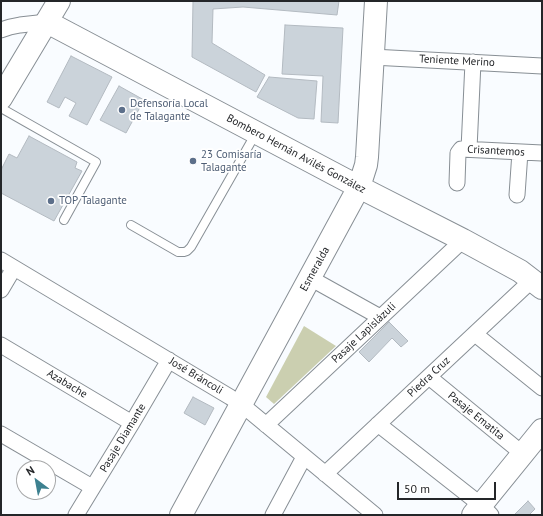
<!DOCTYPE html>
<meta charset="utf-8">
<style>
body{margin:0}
#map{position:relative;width:543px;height:516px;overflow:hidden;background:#f9fcff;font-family:"PT Sans",sans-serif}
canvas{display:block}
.frame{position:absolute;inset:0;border:2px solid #242629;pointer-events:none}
.north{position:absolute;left:16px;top:460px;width:40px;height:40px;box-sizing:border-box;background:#fff;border:1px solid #a7a8a9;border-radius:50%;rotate:328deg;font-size:11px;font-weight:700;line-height:16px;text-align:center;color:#242629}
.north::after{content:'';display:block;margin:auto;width:14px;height:18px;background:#3d8190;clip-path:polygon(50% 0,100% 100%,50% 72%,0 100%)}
.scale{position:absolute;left:397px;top:482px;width:99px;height:18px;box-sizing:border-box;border:2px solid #242629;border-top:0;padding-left:5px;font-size:12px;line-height:14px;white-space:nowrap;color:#242629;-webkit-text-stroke:3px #fff;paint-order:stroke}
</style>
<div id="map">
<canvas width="543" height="516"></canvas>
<div class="frame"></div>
<div class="north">N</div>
<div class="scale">50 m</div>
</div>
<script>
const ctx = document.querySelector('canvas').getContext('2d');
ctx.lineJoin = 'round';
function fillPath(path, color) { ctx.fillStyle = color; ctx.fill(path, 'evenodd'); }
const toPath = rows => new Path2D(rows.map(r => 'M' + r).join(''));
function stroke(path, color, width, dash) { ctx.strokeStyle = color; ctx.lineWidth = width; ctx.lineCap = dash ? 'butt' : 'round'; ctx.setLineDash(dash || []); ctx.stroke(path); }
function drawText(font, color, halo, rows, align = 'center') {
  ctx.font = font + ' "PT Sans",sans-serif'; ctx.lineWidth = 3.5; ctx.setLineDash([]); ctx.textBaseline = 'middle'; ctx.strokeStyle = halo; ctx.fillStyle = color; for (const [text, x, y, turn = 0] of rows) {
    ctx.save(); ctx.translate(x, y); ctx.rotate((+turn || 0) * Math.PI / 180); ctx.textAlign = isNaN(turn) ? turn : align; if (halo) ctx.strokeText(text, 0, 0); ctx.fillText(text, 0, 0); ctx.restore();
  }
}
const green = toPath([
 [304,326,336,346,274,404,266,397]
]);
const building = toPath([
 [193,1,339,1,337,15,243,7,213,9,212,43,265,75,256,92,192,57,193,1],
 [285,25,343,28,338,123,321,122,323,76,282,74,285,25],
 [71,56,112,77,87,125,69,116,76,103,65,97,59,108,47,102,71,56],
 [269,77,317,81,314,119,298,118,257,97,269,77],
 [119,86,144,100,126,133,100,120,119,86],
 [29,136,77,162,75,168,82,171,54,221,1,193,1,170,9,154,17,158,29,136],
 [389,322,408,341,401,347,392,338,369,362,359,352,389,322],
 [193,397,214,408,205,425,184,413,193,397],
 [528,501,535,509,529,515,514,515,528,501]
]);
const lane = toPath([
 [1,108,96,162,64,220],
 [131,225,178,252,184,252,187,251,191,247,256,133]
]);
const street = toPath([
 [1,30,10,27,20,25,47,22],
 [372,57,542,66],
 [469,149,473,62],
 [457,183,458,153,461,149,542,153],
 [517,195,520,152],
 [1,260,230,397,241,404,375,515],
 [310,278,380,317],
 [1,290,14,268],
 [475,334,542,388],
 [1,345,132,423],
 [429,377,523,454],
 [378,424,481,505,491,515],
 [266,425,463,240],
 [1,434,92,487],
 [325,474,532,280],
 [76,515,132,423,169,360],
 [273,515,304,457]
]);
const secondary = toPath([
 [47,22,359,187,463,240,520,271,542,288],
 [181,515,359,187,366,165,367,157,376,1],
 [473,515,542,430]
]);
const primary = toPath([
 [1,98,59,1]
]);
const markers = [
 [122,110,4,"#5c6f8a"],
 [193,161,4,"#5c6f8a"],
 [51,201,4,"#5c6f8a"]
];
const streetNames = [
 ["Teniente Merino",457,61,3],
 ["Crisantemos",496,151,3],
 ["Bombero Hernán Avilés González",296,154,28],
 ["Esmeralda",315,269,-61],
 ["Pasaje Lapislázuli",364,333,-43],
 ["José Bráncoli",196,376,31],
 ["Piedra Cruz",429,377,-43],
 ["Azabache",67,384,31],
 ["Pasaje Ematita",476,416,39],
 ["Pasaje Diamante",123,438,-59]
];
const serviceNames = [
 ["Defensoría Local",130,104],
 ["de Talagante",130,117],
 ["23 Comisaría",201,155],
 ["Talagante",201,168],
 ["TOP Talagante",59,201]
];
fillPath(green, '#cbcfb0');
fillPath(building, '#cbd3da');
stroke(building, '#b3bac1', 1);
stroke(lane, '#888f95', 10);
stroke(street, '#888f95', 17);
stroke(secondary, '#888f95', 24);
stroke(primary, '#888f95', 24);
stroke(lane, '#fff', 8);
stroke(street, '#fff', 15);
stroke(secondary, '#fff', 22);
stroke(primary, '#fff', 22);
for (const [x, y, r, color] of markers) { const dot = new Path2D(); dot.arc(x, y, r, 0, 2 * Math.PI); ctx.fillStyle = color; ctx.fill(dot); stroke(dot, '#fff', 1.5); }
drawText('11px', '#242629', '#fff', streetNames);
drawText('11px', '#4e5e75', '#fff', serviceNames, 'left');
</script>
